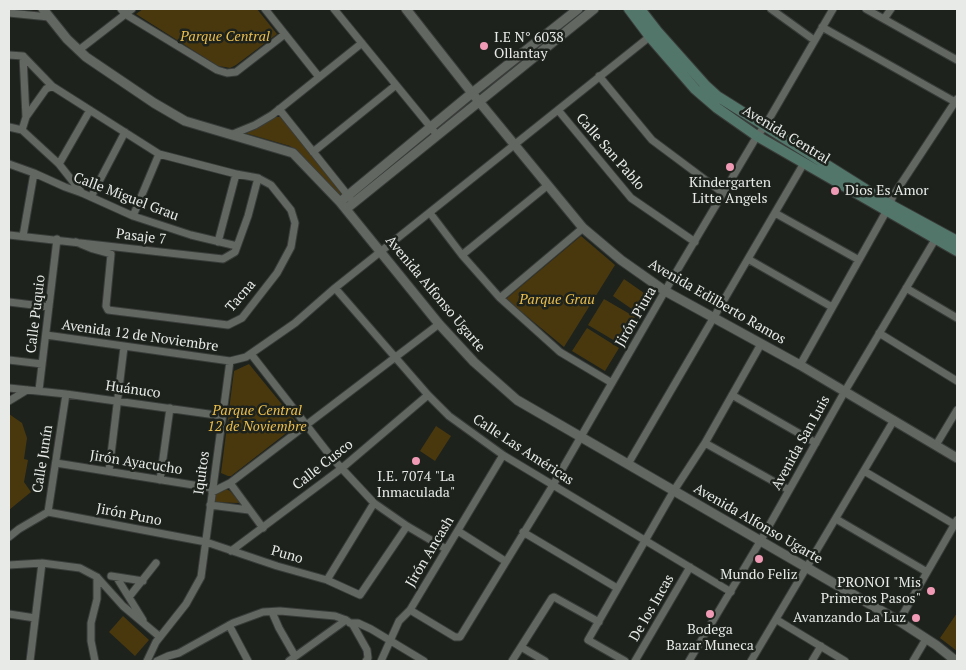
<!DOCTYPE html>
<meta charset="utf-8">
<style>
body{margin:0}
#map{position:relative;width:966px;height:670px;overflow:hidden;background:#1d221d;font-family:"PT Serif",serif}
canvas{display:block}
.frame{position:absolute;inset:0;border:10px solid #e7eae7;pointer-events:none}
</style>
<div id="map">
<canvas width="966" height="670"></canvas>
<div class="frame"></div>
</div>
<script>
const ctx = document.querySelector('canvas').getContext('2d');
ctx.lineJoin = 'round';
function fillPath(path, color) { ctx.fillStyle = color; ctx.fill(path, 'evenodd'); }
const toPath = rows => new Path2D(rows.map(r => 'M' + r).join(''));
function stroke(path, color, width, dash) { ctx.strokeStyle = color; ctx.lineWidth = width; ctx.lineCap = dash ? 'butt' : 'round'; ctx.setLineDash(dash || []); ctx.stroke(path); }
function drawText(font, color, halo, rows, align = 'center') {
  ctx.font = font + ' "PT Serif",serif'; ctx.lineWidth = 5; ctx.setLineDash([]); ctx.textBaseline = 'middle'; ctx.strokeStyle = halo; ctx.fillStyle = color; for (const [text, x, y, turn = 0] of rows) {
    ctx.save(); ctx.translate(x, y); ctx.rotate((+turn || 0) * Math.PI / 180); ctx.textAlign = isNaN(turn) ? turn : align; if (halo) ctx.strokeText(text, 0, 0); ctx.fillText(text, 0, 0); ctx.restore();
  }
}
const green = toPath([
 [143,9,257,9,277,34,236,65,230,68,225,67,218,66,136,14],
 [276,117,282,117,342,193,338,196,300,155,290,146,245,133],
 [581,236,615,265,564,347,506,299],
 [624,279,651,298,639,314,613,296],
 [604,299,635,317,620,344,588,325],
 [587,328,619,348,605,371,572,351],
 [249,364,298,424,231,476,228,476,221,473,234,371],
 [9,414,22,423,27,438,24,459,28,460,24,482,31,492,9,510],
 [436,426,451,436,435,461,420,451],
 [226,489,230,491,240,503,213,502,214,493],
 [957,613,957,651,940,638],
 [123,616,149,640,135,656,109,632]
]);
const minor = toPath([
 [121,9,125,14,217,70,227,73,236,72,285,34],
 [265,9,319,77],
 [334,9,437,135],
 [771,9,814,40],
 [866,9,957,60],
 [9,13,49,17],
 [884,19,891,9],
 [822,27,957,103],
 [79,50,132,9],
 [9,55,23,56,52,86,159,154,236,174,258,178,271,185,291,210,295,223,291,247,277,273,242,318,228,325,108,310,106,306,111,254,93,249,76,242],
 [23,56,26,117],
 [599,76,652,140,723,193],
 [279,109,350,198],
 [558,110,631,198,695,242],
 [9,127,22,130,59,164,82,193],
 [22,130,26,117,46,89,52,86],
 [233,134,255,125,272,115,362,43],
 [313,152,396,85],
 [9,164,34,173,65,187,82,193,133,216,191,235,237,246],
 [59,164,90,110],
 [91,197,125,132],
 [430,213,462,255,500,298,560,352,612,383],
 [775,213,859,260],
 [133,216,159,154],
 [9,235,223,259,235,252,248,216,258,178],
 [23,236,34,173],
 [218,242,236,174],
 [462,255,548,185],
 [748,259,832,307],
 [335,288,428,395,449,416,503,455,731,592],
 [906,288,957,318],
 [500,298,583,228],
 [9,302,49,307],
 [879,333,957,381],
 [46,335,230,361,246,357,295,323,335,288,653,34],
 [251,354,332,458,374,503,407,526,446,549],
 [9,360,42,364],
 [800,365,887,210,893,196,957,99],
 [9,388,66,394,223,416],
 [39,390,57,239],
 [732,395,816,443],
 [9,401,27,390],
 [705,443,789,490],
 [936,445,957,410],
 [56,463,212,488],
 [628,464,804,163],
 [109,471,124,347],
 [864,471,957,526],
 [160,480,170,408],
 [230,483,263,528],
 [212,492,230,483,439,324],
 [210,505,249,510],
 [48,512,206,542,277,566,327,580,360,595,407,526],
 [48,512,66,394],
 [836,519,927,572],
 [458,531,505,561],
 [523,532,617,588],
 [9,537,19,529,48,512],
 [231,551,342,468,428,395],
 [9,565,42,563,80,568,97,577,123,606,160,637],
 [111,576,143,581],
 [117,578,143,620],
 [327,580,374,503],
 [129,597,156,563],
 [410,610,455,637,460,637,553,485,665,291,757,136,765,126,833,9],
 [272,612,279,628,295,656],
 [9,614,35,618],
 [777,620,845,661],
 [899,621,957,520],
 [350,623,358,623,371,629,424,661],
 [229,625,248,661],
 [521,647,545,661],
 [30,661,42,563],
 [95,661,91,641,91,623,97,599,97,577],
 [147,661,156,642,186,604,201,577,230,361],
 [157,661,168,656,179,653,233,623,263,612,280,611,335,616,346,620,353,625,367,650,368,658,366,661],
 [289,661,346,620],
 [381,661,399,621,410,610,503,455],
 [512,661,552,598,554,597,599,622],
 [625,661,588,640,673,492,705,443,761,344],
 [635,661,690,567],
 [689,661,761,540,845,391,936,238],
 [751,661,894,420],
 [812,661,821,646],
 [913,661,926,639]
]);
const tertiary = toPath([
 [43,9,67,39,86,57,154,103,185,121,293,153,340,202,439,324,474,362,517,400,899,621,936,645,956,661],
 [406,9,472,93,583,228,621,260,665,291,800,365,957,458],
 [340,202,472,93,578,9],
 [346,209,594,9]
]);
const secondary = toPath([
 [629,9,650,37,695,89,717,108,757,136,957,251],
 [640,9,657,31,706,86,717,96,889,204,957,241]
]);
const markers = [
 [484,46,5,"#f09ab5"],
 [730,167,5,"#f09ab5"],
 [835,191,5,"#f09ab5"],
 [416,461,5,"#f09ab5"],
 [759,559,5,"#f09ab5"],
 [931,591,5,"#f09ab5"],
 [710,614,5,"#f09ab5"],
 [916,618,5,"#f09ab5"]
];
const parkNames = [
 ["Parque Central",225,37],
 ["Parque Grau",557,300],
 ["Parque Central",257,411],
 ["12 de Noviembre",257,427]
];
const poiNames = [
 ["I.E N° 6038",494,38,"left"],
 ["Ollantay",494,54,"left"],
 ["Kindergarten",730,183],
 ["Litte Angels",730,199],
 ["Dios Es Amor",845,191,"left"],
 ["I.E. 7074 \"La",416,477],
 ["Inmaculada\"",416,493],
 ["Mundo Feliz",759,575],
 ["PRONOI \"Mis",921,583,"right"],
 ["Primeros Pasos\"",921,599,"right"],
 ["Avanzando La Luz",906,618,"right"],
 ["Bodega",710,630],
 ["Bazar Muneca",710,646]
];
const streetNames = [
 ["Avenida Central",786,135,31],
 ["Calle San Pablo",610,152,49],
 ["Calle Miguel Grau",126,197,21],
 ["Pasaje 7",141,237,7],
 ["Avenida Alfonso Ugarte",435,294,50],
 ["Tacna",241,296,-49],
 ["Avenida Edilberto Ramos",717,302,30],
 ["Calle Puquio",36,314,-83],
 ["Jirón Piura",636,317,-60],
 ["Avenida 12 de Noviembre",140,336,8],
 ["Huánuco",133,390,8],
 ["Avenida San Luis",801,443,-61],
 ["Calle Las Américas",523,450,33],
 ["Calle Junín",43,459,-81],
 ["Jirón Ayacucho",136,463,9],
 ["Calle Cusco",323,465,-38],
 ["Iquitos",202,473,-82],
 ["Jirón Puno",129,515,11],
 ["Avenida Alfonso Ugarte",758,524,30],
 ["Jirón Ancash",430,552,-59],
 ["Puno",287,555,16],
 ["De los Incas",652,608,-60]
];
fillPath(green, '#49380e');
stroke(minor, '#393c39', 9);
stroke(tertiary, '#393c39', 11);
stroke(secondary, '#393c39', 12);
stroke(minor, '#626762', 7);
stroke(tertiary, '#626762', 9);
stroke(secondary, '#53766b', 10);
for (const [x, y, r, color] of markers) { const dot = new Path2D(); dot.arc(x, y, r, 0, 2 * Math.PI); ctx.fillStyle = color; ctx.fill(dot); stroke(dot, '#1d221d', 2); }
drawText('italic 14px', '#ebbe4c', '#1d221d', parkNames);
drawText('14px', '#e7eae7', '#1d221d', poiNames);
drawText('14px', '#e7eae7', '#1d221d', streetNames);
</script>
